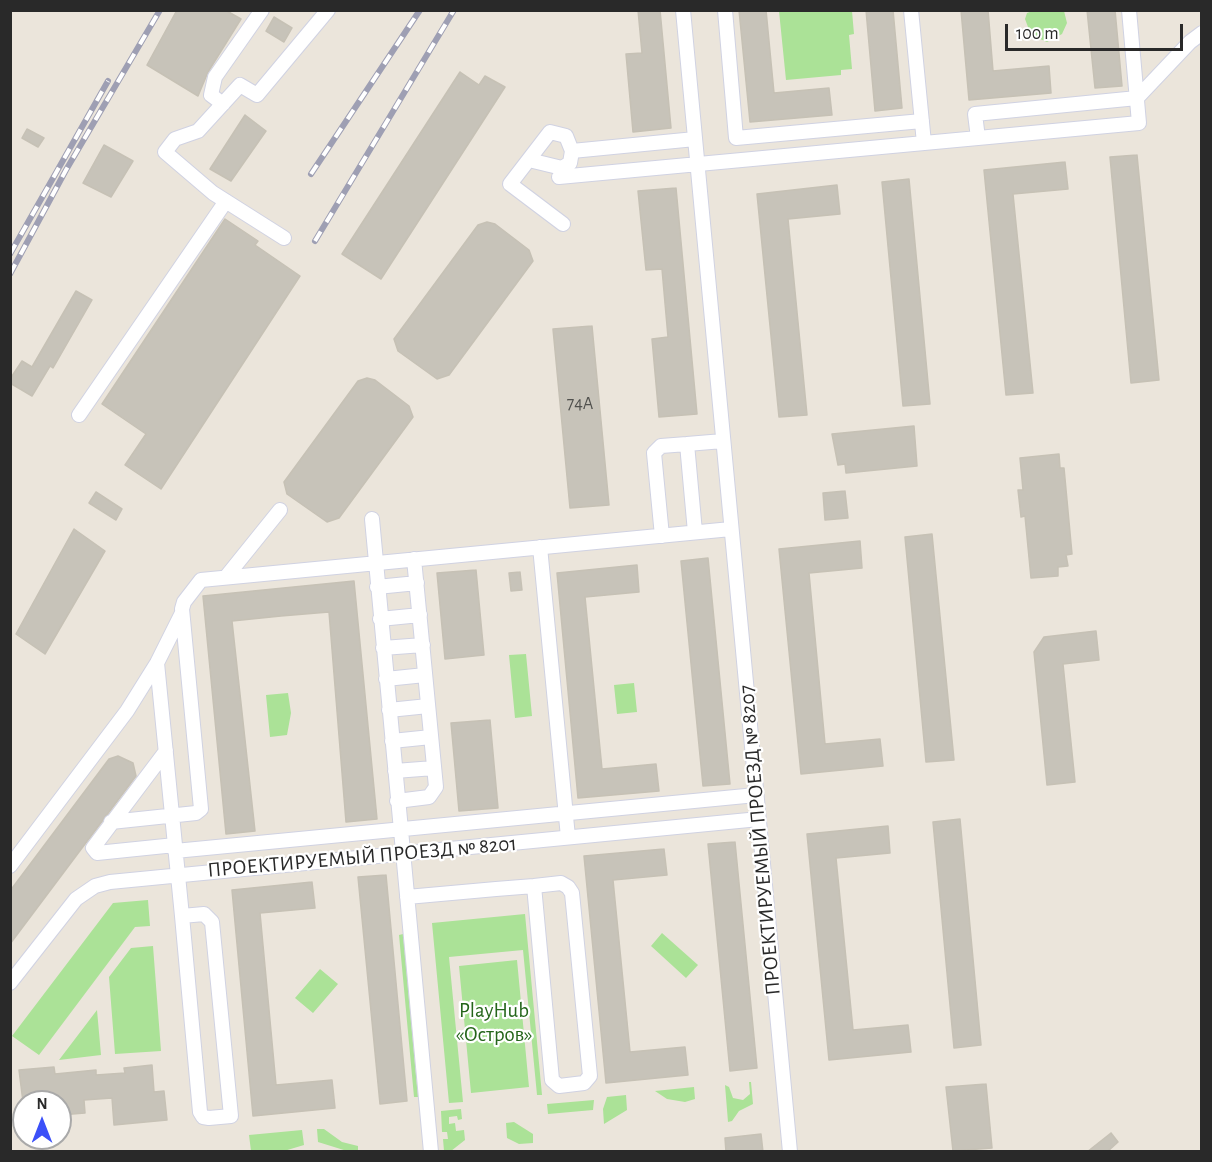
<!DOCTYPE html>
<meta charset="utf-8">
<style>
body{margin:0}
#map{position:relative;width:1212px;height:1162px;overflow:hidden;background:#ebe5db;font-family:"Alegreya Sans",sans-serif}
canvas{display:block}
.frame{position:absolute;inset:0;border:12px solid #292929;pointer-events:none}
.north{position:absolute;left:12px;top:1090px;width:60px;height:60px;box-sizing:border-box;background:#fff;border:2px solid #a9a9a9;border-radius:50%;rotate:0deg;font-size:16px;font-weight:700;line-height:24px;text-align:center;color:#292929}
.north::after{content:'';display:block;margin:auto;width:21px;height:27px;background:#3b50f8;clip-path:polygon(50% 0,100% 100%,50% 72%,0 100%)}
.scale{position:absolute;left:1005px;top:24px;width:178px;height:27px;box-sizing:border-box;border:3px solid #292929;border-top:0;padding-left:8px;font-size:18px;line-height:21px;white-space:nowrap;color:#292929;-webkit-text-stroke:4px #fff;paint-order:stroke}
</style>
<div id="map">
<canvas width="1212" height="1162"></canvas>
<div class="frame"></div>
<div class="north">N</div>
<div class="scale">100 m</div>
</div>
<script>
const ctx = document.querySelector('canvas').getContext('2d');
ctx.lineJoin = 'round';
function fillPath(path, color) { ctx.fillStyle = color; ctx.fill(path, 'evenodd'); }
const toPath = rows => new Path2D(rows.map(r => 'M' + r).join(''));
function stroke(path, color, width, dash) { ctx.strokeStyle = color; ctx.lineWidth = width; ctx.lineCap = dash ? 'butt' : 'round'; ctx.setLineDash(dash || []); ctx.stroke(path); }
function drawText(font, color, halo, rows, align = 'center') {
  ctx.font = font + ' "Alegreya Sans",sans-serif'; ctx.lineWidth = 4.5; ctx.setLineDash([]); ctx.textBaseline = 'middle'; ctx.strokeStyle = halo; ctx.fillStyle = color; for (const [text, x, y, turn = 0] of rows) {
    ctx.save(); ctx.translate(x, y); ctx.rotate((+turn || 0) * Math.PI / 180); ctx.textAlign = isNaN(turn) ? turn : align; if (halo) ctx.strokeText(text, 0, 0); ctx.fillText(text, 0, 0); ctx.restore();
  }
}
const green = toPath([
 [1035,10,1064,11,1067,23,1062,34,1047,42,1031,35,1025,19,1027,13],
 [779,11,852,11,854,34,849,35,852,69,841,70,841,75,786,80],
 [526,654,532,716,515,718,509,655],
 [634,683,637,712,617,714,614,685],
 [288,693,291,713,287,735,270,737,266,695],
 [148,900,150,926,135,927,39,1055,12,1036,113,903],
 [525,914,542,1095,537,1095,523,950,449,957,463,1102,449,1103,432,923],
 [662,933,698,965,686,978,651,946],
 [403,934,418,1097,414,1097,399,935],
 [153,946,161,1051,115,1054,109,977,131,948],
 [517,960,529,1087,471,1093,459,966],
 [320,969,338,984,313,1013,295,998],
 [97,1010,101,1055,59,1060],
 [749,1082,751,1082,753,1104,739,1111,732,1121,728,1122,725,1085,729,1087,733,1098,743,1100,750,1094],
 [694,1087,695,1099,685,1102,667,1099,655,1091],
 [626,1095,627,1110,604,1124,603,1109,607,1097],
 [594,1100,593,1110,548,1114,547,1104],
 [461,1109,462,1119,458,1120,457,1116,449,1117,449,1124,455,1123,456,1131,464,1130,465,1140,451,1151,444,1151,443,1139,448,1139,447,1132,442,1132,441,1111],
 [514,1122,533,1134,533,1143,519,1144,507,1138,506,1123],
 [317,1129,324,1129,342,1142,358,1146,358,1151,347,1151,318,1142],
 [302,1130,304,1145,284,1151,251,1151,249,1135]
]);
const building = toPath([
 [177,10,225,10,241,19,208,72,198,96,147,65,177,10],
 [638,10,660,10,671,128,633,132,626,54,642,53,638,10],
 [739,10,766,10,774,93,829,88,832,115,750,122,739,10],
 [866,10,893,10,902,108,875,111,866,10],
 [961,10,988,10,993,71,1049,66,1051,93,969,100,961,10],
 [1087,10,1115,10,1122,86,1095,88,1087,10],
 [274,17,292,28,284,42,266,31,274,17],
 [460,72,479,85,485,76,505,87,381,279,342,254,460,72],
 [245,115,266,131,231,181,210,169,245,115],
 [27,129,44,138,38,147,22,138,27,129],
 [104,145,133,161,111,197,83,183,104,145],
 [1137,155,1159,380,1131,383,1110,157,1137,155],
 [1065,162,1068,189,1013,194,1033,393,1006,395,984,170,1065,162],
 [909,179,930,404,903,406,882,182,909,179],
 [837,185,840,214,788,219,807,415,779,417,757,194,837,185],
 [676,188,697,414,659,417,652,339,668,337,662,269,646,270,638,191,676,188],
 [225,219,258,241,255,245,300,276,161,489,125,465,146,434,102,404,225,219],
 [487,222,495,224,529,250,533,261,449,375,437,379,398,351,394,339,478,225,487,222],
 [76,291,92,300,53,368,50,366,32,396,10,383,10,379,22,361,32,367,76,291],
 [592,326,609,505,570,508,553,329,592,326],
 [367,378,375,380,409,406,413,417,339,518,327,522,287,494,284,482,358,381,367,378],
 [914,426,917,466,846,473,845,464,838,465,832,434,914,426],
 [1059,454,1060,468,1064,468,1072,554,1066,555,1068,566,1058,567,1058,576,1031,578,1025,516,1021,517,1018,490,1023,490,1020,458,1059,454],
 [845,491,848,518,825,520,823,493,845,491],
 [96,492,122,509,116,520,89,503,96,492],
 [74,529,105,551,45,654,16,634,74,529],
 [932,534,954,760,926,762,905,537,932,534],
 [860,541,862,568,809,573,825,744,880,739,883,766,801,774,779,549,860,541],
 [708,558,730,784,703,786,681,561,708,558],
 [637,565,639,592,585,597,602,769,656,764,659,791,578,798,557,573,637,565],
 [476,570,484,655,445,659,437,573,476,570],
 [520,572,522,590,511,591,509,573,520,572],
 [354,581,377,819,346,822,329,612,281,616,232,621,255,831,226,834,203,596,354,581],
 [1096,631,1099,660,1063,664,1075,782,1047,785,1034,652,1044,637,1096,631],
 [490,720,498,808,459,811,451,723,490,720],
 [118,756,133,763,136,776,10,944,10,891,109,759,118,756],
 [960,819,981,1045,954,1048,933,822,960,819],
 [888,826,890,853,836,858,853,1030,908,1025,911,1052,829,1060,807,834,888,826],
 [735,842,757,1068,730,1071,708,844,735,842],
 [664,849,667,875,613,880,630,1052,685,1047,688,1075,606,1083,584,856,664,849],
 [386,875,407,1101,380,1104,358,877,386,875],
 [312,882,315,908,260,913,276,1085,332,1080,335,1108,253,1116,232,890,312,882],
 [152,1065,154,1092,164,1091,167,1120,114,1125,112,1098,84,1100,85,1113,60,1115,60,1102,23,1102,19,1070,54,1067,55,1074,96,1070,96,1075,125,1073,124,1068,152,1065],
 [986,1084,992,1148,953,1151,946,1087,986,1084],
 [1111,1133,1118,1142,1107,1152,1087,1152,1111,1133],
 [761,1134,763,1152,726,1152,725,1138,761,1134]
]);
const minor = toPath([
 [683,10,790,1152],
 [725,10,736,138,922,121],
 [911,10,924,143],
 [223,104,211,95,215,77,262,10],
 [978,138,975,114,1137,98,1190,42,1202,33],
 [572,151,695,139],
 [529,160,562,168,570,163,572,151,566,136,550,132,510,184,563,224],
 [559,177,1139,123,1129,10],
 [284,238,213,193,165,152,175,139,198,131,240,85,257,95,328,10],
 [79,415,226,201],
 [687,444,723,441],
 [372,519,431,1152],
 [662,536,654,453,661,446,687,444,695,532],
 [540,547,568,837],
 [226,577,280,510],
 [377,587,417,583],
 [380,619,420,615],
 [383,648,423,645],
 [157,663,182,916],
 [386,679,425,675],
 [389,710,428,706],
 [392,741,431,737],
 [166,751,93,848,97,853,175,845],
 [395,771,434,768],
 [397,801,429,797,436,787,414,559],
 [111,822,196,813,201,809,182,609,184,602,201,580,731,529],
 [175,851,756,795],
 [10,866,127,711,157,663,182,613],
 [407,897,496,889,534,886,561,883,568,887,572,893,590,1076,584,1083,559,1086,552,1080,534,886],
 [204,914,212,922,231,1116,209,1118,203,1117,200,1112,182,916,204,914],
 [10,983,76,899,95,886,110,882,759,819]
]);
const rail = toPath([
 [311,174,420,10],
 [315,241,454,10],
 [10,254,108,81],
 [10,274,66,170,160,10]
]);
const numberNames = [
 ["74А",580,404]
];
const streetNames = [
 ["ПРОЕКТИРУЕМЫЙ ПРОЕЗД № 8207",760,840,-95],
 ["ПРОЕКТИРУЕМЫЙ ПРОЕЗД № 8201",362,857,-5]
];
const parkNames = [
 ["PlayHub",494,1011],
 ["«Остров»",494,1035]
];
fillPath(green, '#abe297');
fillPath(building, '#c7c3b9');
stroke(building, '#c6c1b5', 1.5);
stroke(minor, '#d0d2e2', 16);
stroke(minor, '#fff', 14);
stroke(rail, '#9e9fb3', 6);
stroke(rail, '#fff', 4, [11]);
drawText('18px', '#50504d', null, numberNames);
drawText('21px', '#292929', '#fff', streetNames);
drawText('21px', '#24651a', '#fff', parkNames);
</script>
